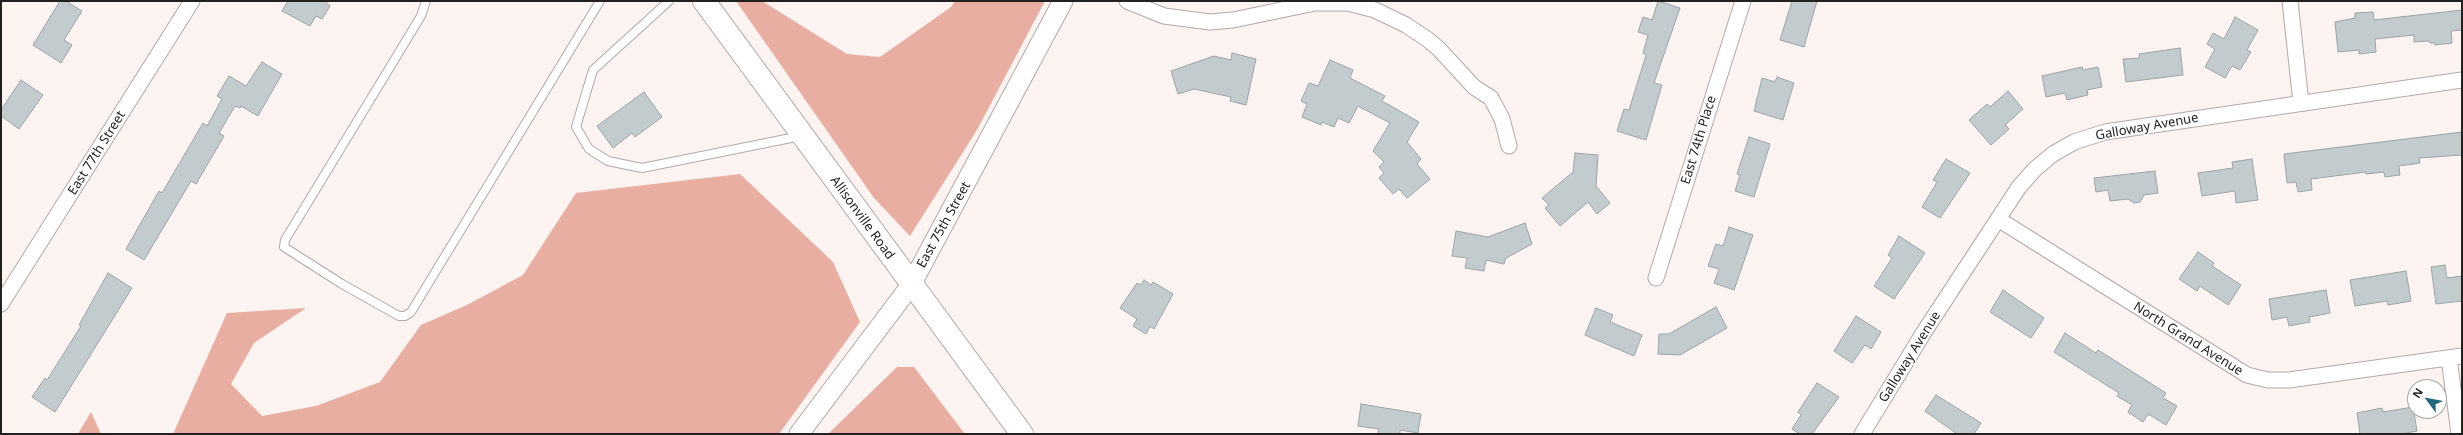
<!DOCTYPE html>
<style>
body{margin:0}
#map{position:relative;width:2463px;height:435px;overflow:hidden;background:#fdf4f2;font-family:"Noto Sans",sans-serif}
canvas{display:block}
.frame{position:absolute;inset:0;border:2px solid #232020;pointer-events:none}
.north{position:absolute;left:2407px;top:379px;width:40px;height:40px;box-sizing:border-box;background:#fff;border:1px solid #a7a6a6;border-radius:50%;rotate:302deg;font-size:11px;font-weight:700;line-height:16px;text-align:center;color:#232020}
.north::after{content:'';display:block;margin:auto;width:14px;height:18px;background:#226878;clip-path:polygon(50% 0,100% 100%,50% 72%,0 100%)}
</style>
<div id="map">
<canvas width="2463" height="435"></canvas>
<div class="frame"></div>
<div class="north">N</div>
</div>
<script>
const ctx = document.querySelector('canvas').getContext('2d');
ctx.lineJoin = 'round';
function fillPath(path, color) { ctx.fillStyle = color; ctx.fill(path, 'evenodd'); }
const toPath = rows => new Path2D(rows.map(r => 'M' + r).join(''));
function stroke(path, color, width, dash) { ctx.strokeStyle = color; ctx.lineWidth = width; ctx.lineCap = dash ? 'butt' : 'round'; ctx.setLineDash(dash || []); ctx.stroke(path); }
function drawText(font, color, halo, rows, align = 'center') {
  ctx.font = font + ' "Noto Sans",sans-serif'; ctx.lineWidth = 3; ctx.setLineDash([]); ctx.textBaseline = 'middle'; ctx.strokeStyle = halo; ctx.fillStyle = color; for (const [text, x, y, turn = 0] of rows) {
    ctx.save(); ctx.translate(x, y); ctx.rotate((+turn || 0) * Math.PI / 180); ctx.textAlign = isNaN(turn) ? turn : align; if (halo) ctx.strokeText(text, 0, 0); ctx.fillText(text, 0, 0); ctx.restore();
  }
}
const forest = toPath([
 [736,1,762,1,847,54,880,57,951,7,955,1,1045,1,977,130,910,236,874,198],
 [740,174,833,262,860,322,779,434,173,434,227,313,306,308,254,343,231,384,262,416,316,406,380,382,421,325,467,305,523,275,576,193],
 [897,367,914,367,965,434,828,434],
 [91,412,101,434,78,434]
]);
const building = toPath([
 [60,1,66,1,82,11,64,40,72,45,61,63,33,45,60,1],
 [288,1,324,1,330,6,322,19,316,16,310,26,282,11,288,1],
 [1658,1,1680,8,1654,83,1662,85,1646,140,1617,131,1624,109,1629,110,1646,55,1643,53,1648,35,1638,32,1643,17,1652,20,1658,1],
 [1792,1,1817,1,1804,47,1780,40,1792,1],
 [2462,10,2462,30,2451,31,2452,43,2435,45,2435,43,2430,43,2429,41,2414,42,2414,35,2375,39,2376,52,2359,54,2359,50,2338,52,2335,22,2355,18,2355,13,2373,12,2374,20,2462,10],
 [2235,17,2258,30,2247,50,2251,52,2240,70,2232,66,2225,78,2205,67,2215,49,2207,44,2213,33,2224,39,2235,17],
 [2180,48,2183,75,2126,82,2123,59,2140,58,2139,54,2180,48],
 [1232,53,1256,59,1246,105,1230,101,1231,97,1194,89,1178,94,1171,71,1214,56,1231,60,1232,53],
 [1330,60,1353,70,1350,78,1385,96,1382,101,1419,122,1407,142,1421,159,1417,164,1430,179,1407,198,1399,189,1393,194,1379,178,1384,173,1379,167,1384,162,1373,151,1390,123,1358,106,1349,123,1338,118,1334,127,1322,122,1321,125,1302,117,1307,104,1301,101,1309,83,1318,86,1330,60],
 [262,62,282,74,258,116,241,106,240,108,235,106,219,133,224,136,196,184,191,181,144,260,126,249,159,191,162,193,203,123,207,126,222,99,217,96,229,76,246,86,262,62],
 [2082,67,2083,70,2098,67,2102,87,2087,90,2088,95,2067,100,2065,93,2046,97,2042,76,2082,67],
 [1777,77,1794,83,1783,120,1754,111,1762,78,1775,82,1777,77],
 [21,80,43,95,19,129,1,116,1,110,21,80],
 [2008,91,2023,109,2005,125,2009,129,1991,145,1969,120,1987,104,1990,107,2008,91],
 [644,92,662,117,635,137,632,133,613,148,597,126,644,92],
 [2462,132,2462,155,2419,158,2420,163,2399,166,2400,175,2385,177,2384,172,2366,174,2366,172,2311,179,2312,190,2298,192,2296,182,2287,183,2284,154,2462,132],
 [1749,137,1770,144,1754,197,1735,191,1740,175,1737,174,1749,137],
 [1575,153,1598,155,1596,186,1610,203,1597,214,1588,202,1560,226,1545,208,1549,205,1542,198,1573,172,1575,153],
 [1946,159,1970,173,1940,218,1922,207,1937,182,1933,180,1946,159],
 [2252,159,2258,200,2236,203,2235,191,2202,196,2198,173,2233,168,2232,162,2252,159],
 [2155,171,2158,193,2144,195,2140,202,2134,203,2128,199,2110,201,2108,190,2096,192,2094,178,2155,171],
 [1525,223,1532,244,1506,258,1504,264,1486,260,1484,271,1465,268,1467,258,1452,256,1456,231,1488,237,1525,223],
 [1729,227,1753,235,1734,290,1714,283,1719,269,1708,266,1716,244,1723,246,1729,227],
 [1899,236,1925,253,1894,299,1874,286,1892,258,1888,255,1899,236],
 [2198,252,2214,263,2212,266,2241,285,2228,305,2200,286,2197,291,2179,279,2198,252],
 [2445,265,2447,278,2462,276,2462,301,2436,304,2431,267,2445,265],
 [2406,271,2411,301,2388,305,2387,301,2355,306,2350,280,2406,271],
 [108,273,132,288,55,412,32,397,45,378,47,380,81,326,79,325,108,273],
 [1144,280,1151,285,1153,282,1173,294,1154,329,1150,326,1146,334,1133,326,1137,319,1120,308,1137,283,1141,285,1144,280],
 [2003,290,2044,318,2031,338,1990,312,2003,290],
 [2326,290,2330,313,2309,317,2310,322,2289,326,2287,317,2272,320,2269,299,2326,290],
 [1716,307,1727,328,1680,355,1658,354,1659,334,1669,334,1716,307],
 [1596,308,1613,315,1610,322,1642,335,1634,356,1585,335,1596,308],
 [1856,316,1881,332,1871,349,1865,345,1852,363,1834,351,1856,316],
 [2065,333,2096,353,2098,350,2166,393,2163,398,2177,406,2166,425,2148,414,2143,422,2128,412,2132,405,2117,396,2119,393,2054,352,2065,333],
 [1817,383,1839,397,1812,434,1800,434,1792,429,1801,415,1798,412,1817,383],
 [1936,395,1981,423,1974,434,1957,434,1925,411,1936,395],
 [1361,404,1421,414,1418,433,1400,430,1400,434,1378,434,1379,429,1358,426,1361,404],
 [2413,407,2417,431,2401,434,2360,434,2357,413,2382,408,2383,412,2413,407]
]);
const service = toPath([
 [426,1,421,16,285,240,284,247,342,284,399,316,405,316,411,312,600,1],
 [669,1,593,70,576,127,589,149,608,161,642,168,801,136]
]);
const minor = toPath([
 [1127,1,1164,16,1210,22,1233,20,1315,3,1348,3,1375,10,1406,25,1427,39,1438,48,1474,87,1491,98,1502,119,1509,146],
 [2290,1,2301,103],
 [1998,219,2247,375,2268,380,2289,380,2462,356],
 [1656,278,1743,1],
 [1,304,192,1],
 [2449,358,2459,434],
 [1862,434,1924,332,2019,187,2035,169,2053,154,2074,142,2105,132,2462,80]
]);
const tertiary = toPath([
 [799,434,911,285,1063,1]
]);
const secondary = toPath([
 [704,1,1022,434]
]);
const streetNames = [
 ["Galloway Avenue",2147,127,-10],
 ["East 74th Place",1699,140,-73],
 ["East 77th Street",97,153,-58],
 ["Allisonville Road",862,218,54],
 ["East 75th Street",944,225,-61],
 ["North Grand Avenue",2188,339,32],
 ["Galloway Avenue",1910,357,-58]
];
fillPath(forest, '#e9aea2');
fillPath(building, '#c2cbcd');
stroke(building, '#9aa3a5', 1);
stroke(service, '#b1a9a7', 10);
stroke(minor, '#b1a9a7', 17);
stroke(tertiary, '#b1a9a7', 21);
stroke(secondary, '#b1a9a7', 24);
stroke(service, '#fff', 8);
stroke(minor, '#fff', 15);
stroke(tertiary, '#fff', 19);
stroke(secondary, '#fff', 22);
drawText('13px', '#232020', '#fff', streetNames);
</script>
